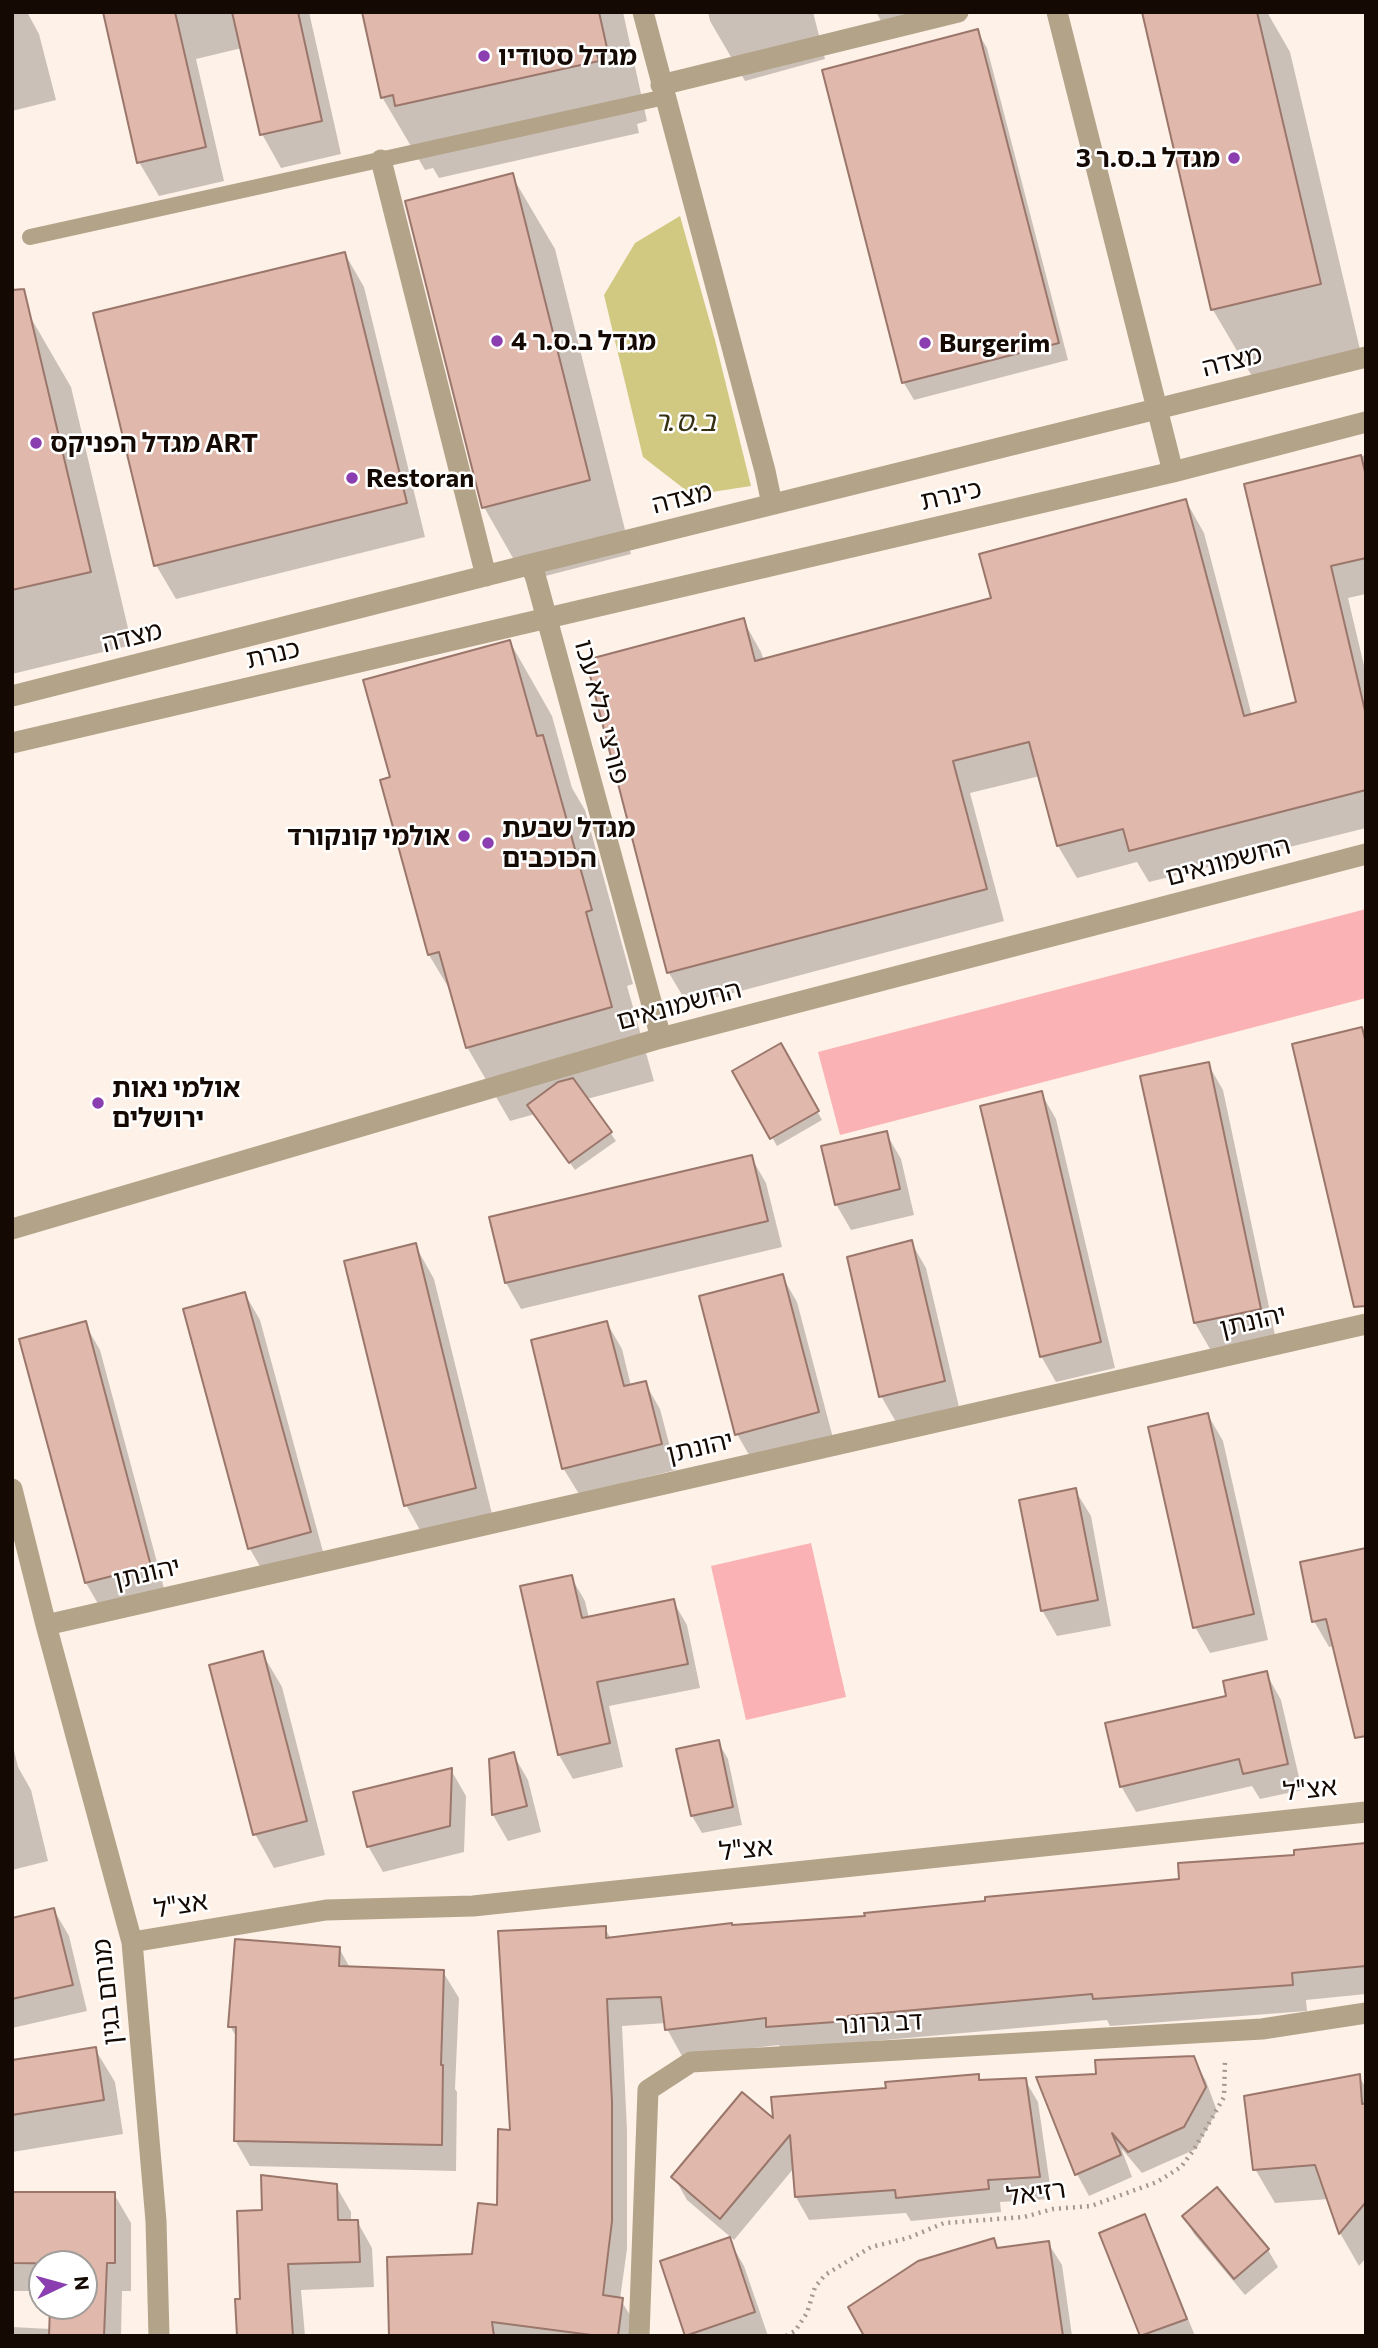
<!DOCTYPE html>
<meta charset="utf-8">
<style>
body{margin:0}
#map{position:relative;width:1378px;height:2348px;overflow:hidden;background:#fef1e7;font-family:Commissioner,sans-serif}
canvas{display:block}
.frame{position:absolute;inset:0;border:14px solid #140a03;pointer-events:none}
.north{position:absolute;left:28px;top:2250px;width:70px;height:70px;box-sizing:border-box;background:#fff;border:2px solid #a19d9a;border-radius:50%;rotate:85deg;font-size:19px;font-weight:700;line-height:28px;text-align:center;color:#140a03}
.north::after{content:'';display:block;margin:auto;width:24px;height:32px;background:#8a3eaf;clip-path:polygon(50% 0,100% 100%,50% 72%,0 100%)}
</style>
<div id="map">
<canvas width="1378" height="2348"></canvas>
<div class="frame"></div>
<div class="north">N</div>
</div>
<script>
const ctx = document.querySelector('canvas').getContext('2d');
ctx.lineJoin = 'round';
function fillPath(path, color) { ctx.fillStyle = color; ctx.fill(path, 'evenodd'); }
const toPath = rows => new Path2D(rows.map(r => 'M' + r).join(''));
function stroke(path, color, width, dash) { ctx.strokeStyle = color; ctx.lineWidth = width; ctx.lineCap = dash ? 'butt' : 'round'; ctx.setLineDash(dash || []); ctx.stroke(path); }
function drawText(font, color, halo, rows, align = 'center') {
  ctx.font = font + ' Commissioner,"Noto Sans Hebrew",sans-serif'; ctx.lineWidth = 5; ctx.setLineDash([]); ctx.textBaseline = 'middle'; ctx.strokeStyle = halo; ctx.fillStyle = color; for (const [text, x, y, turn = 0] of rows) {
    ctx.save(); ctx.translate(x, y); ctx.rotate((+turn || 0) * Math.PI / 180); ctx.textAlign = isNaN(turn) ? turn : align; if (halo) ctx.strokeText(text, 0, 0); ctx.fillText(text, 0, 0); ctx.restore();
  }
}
const green = toPath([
 [1366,909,1366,998,840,1135,818,1052],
 [811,1543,846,1697,746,1720,711,1566]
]);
const water = toPath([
 [680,216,715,340,751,486,692,495,643,457,604,295,635,243]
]);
const shadow = toPath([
 [12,12,27,12,39,34,56,100,12,111],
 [105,12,309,12,341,154,281,168,262,134,242,48,196,59,224,181,159,196,139,162],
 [364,12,623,12,647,121,637,124,639,133,439,178,433,168,425,170,382,97],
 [708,12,813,12,825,59,745,81,710,21],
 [876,12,974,12,888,34],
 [1143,12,1267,12,1290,52,1362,358,1256,383,1213,310],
 [977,31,987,48,1068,360,914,400,904,383],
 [512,176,555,249,631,554,526,581,484,507],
 [345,254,364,287,425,537,176,599,156,565],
 [28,313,71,387,132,645,12,674,12,317],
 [1366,455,1366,594,1348,598,1366,674,1366,828,1149,882,1137,862,1077,878,1058,846,1040,776,970,793,1004,921,688,1005,669,973,588,662,743,620,761,652,764,661,993,600,1186,501,1204,533,1252,716,1298,704,1246,485],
 [510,642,552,716,572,788,585,810,633,984,627,986,654,1081,587,1099,616,1141,575,1170,535,1114,510,1121,467,1047,453,995,429,955,392,778],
 [780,1046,822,1120,777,1146,735,1072],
 [1208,1064,1223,1090,1275,1335,1210,1349,1195,1323],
 [1041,1093,1056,1119,1115,1368,1056,1382,1041,1356],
 [886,1133,901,1159,914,1215,851,1230,836,1204],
 [751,1157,766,1183,782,1247,521,1309,506,1283],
 [911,1242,926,1268,959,1407,896,1422,881,1396],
 [415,1245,434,1279,494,1522,425,1539,406,1505],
 [782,1276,797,1302,833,1438,752,1460,737,1434],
 [245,1294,260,1320,325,1559,265,1575,250,1549,185,1310],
 [607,1323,622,1349,631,1386,645,1383,660,1409,676,1470,579,1494,563,1468],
 [85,1324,100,1350,165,1592,101,1609,86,1583,21,1340],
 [1208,1415,1223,1441,1268,1640,1210,1653,1195,1627],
 [1075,1490,1091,1516,1111,1626,1057,1636,1042,1610],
 [1366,1550,1366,1639,1329,1647,1314,1621],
 [571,1577,585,1601,589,1618,673,1601,687,1625,700,1688,609,1706,623,1767,573,1779,559,1755],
 [262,1653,282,1687,325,1855,274,1868,255,1834],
 [1266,1673,1281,1700,1302,1790,1260,1799,1252,1786,1136,1812,1121,1786,1228,1697],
 [12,1742,18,1767,31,1790,48,1861,12,1870],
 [718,1742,728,1759,742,1825,702,1833,692,1816],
 [513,1754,528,1780,541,1832,508,1841,493,1815],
 [451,1770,466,1796,464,1852,383,1872,368,1846],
 [1366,1848,1366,1994,1306,2000,1307,2011,1110,2026,1107,2020,863,2042,783,2053,779,2045,682,2056,667,2029,666,2023,622,2026,627,2130,627,2249,620,2299,637,2326,636,2336,390,2336,474,2255,499,2207,512,2131,605,1928,611,1939,867,1918,1181,1880,1296,1856],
 [54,1910,69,1936,87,2011,12,2028,12,1920],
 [339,1948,350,1968,443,1972,459,1998,455,2089,457,2092,456,2171,250,2166,235,2140,237,2038,230,2026],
 [95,2049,115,2082,123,2134,12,2152,12,2062],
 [1193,2058,1206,2081,1217,2111,1196,2149,1142,2173,1121,2148,1132,2177,1089,2196,1077,2174,1098,2076],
 [978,2076,981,2082,1025,2080,1038,2102,1052,2199,1000,2202,1001,2212,911,2221,906,2213,809,2220,796,2197,794,2168,734,2240,687,2200,674,2177,775,2122,888,2090],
 [1359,2076,1366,2088,1366,2258,1359,2266,1340,2233,1329,2199,1275,2203,1255,2169],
 [336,2186,351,2212,351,2222,357,2221,372,2248,374,2287,301,2290,305,2336,239,2336,264,2212],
 [1217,2189,1268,2250,1278,2267,1245,2295,1194,2234,1184,2217],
 [12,2194,114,2194,131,2223,131,2291,122,2291,121,2336,12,2336,12,2327,51,2329,52,2306,84,2306,84,2264,42,2264,42,2291,12,2291],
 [1144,2216,1154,2234,1195,2336,1142,2336,1101,2234],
 [729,2240,744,2266,768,2336,687,2336,662,2262],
 [993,2240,999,2250,1048,2243,1062,2265,1072,2336,866,2336]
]);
const building = toPath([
 [103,12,175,12,206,147,137,163,103,12],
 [232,12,298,12,322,121,260,135,232,12],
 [362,12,599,12,607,48,596,51,599,61,395,106,393,95,381,98,362,12],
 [1142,12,1257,12,1321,284,1211,310,1142,12],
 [978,29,1059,343,902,383,822,70,978,29],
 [513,173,590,480,482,508,405,201,513,173],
 [345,252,407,503,154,566,93,313,345,252],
 [24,289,91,572,12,590,12,290,24,289],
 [1361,455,1366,476,1366,558,1331,566,1366,715,1366,790,1129,851,1123,829,1057,846,1029,742,953,761,987,889,667,973,586,660,744,618,755,661,991,598,979,554,1186,499,1244,716,1296,702,1244,484,1361,455],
 [510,640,537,736,543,735,592,910,586,912,612,1007,466,1048,439,952,428,955,380,780,390,777,363,680,510,640],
 [1362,1027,1366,1043,1366,1306,1354,1307,1292,1044,1362,1027],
 [781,1043,819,1111,770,1139,732,1071,781,1043],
 [1209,1062,1261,1309,1194,1323,1140,1076,1209,1062],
 [573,1078,612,1132,569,1163,527,1105,558,1082,573,1078],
 [1042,1091,1101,1342,1040,1357,980,1106,1042,1091],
 [887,1131,900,1189,835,1205,821,1146,887,1131],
 [752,1155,768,1221,505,1283,489,1217,752,1155],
 [912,1240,945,1381,879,1397,847,1257,912,1240],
 [416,1243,476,1488,404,1506,344,1261,416,1243],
 [783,1274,819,1412,735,1435,699,1296,783,1274],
 [245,1292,311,1532,248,1549,183,1309,245,1292],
 [86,1321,151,1566,85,1583,19,1339,86,1321],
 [607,1321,624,1386,646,1381,662,1444,562,1469,531,1340,607,1321],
 [1208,1413,1254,1614,1193,1628,1148,1427,1208,1413],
 [1076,1488,1098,1600,1041,1611,1019,1500,1076,1488],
 [1366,1548,1366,1736,1355,1738,1326,1619,1312,1622,1300,1562,1366,1548],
 [572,1575,582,1618,674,1599,688,1664,597,1682,610,1743,558,1755,520,1586,572,1575],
 [263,1651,307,1821,253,1835,209,1665,263,1651],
 [1267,1671,1288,1764,1243,1774,1239,1759,1120,1787,1105,1723,1226,1696,1223,1681,1267,1671],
 [719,1740,733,1807,691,1816,676,1749,719,1740],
 [514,1752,527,1806,492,1815,489,1759,514,1752],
 [452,1768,450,1826,367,1847,353,1792,452,1768],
 [1366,1843,1366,1966,1292,1973,1293,1985,1093,1999,1092,1994,848,2016,849,2021,766,2027,766,2018,665,2030,661,1997,607,1999,612,2102,612,2221,603,2295,623,2298,618,2336,599,2336,492,2322,494,2336,389,2336,387,2257,472,2254,478,2203,497,2205,498,2129,510,2130,498,1931,606,1926,606,1938,732,1923,732,1925,865,1916,864,1913,985,1901,985,1897,1179,1879,1178,1863,1294,1855,1294,1850,1366,1843],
 [54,1908,73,1985,12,1999,12,1918,54,1908],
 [235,1939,340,1947,339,1966,444,1970,441,2065,443,2065,442,2145,234,2141,236,2027,228,2027,235,1939],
 [96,2047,104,2100,12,2115,12,2060,96,2047],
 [1194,2056,1206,2087,1184,2127,1128,2152,1112,2133,1121,2155,1075,2175,1036,2077,1096,2074,1095,2060,1194,2056],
 [979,2074,979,2080,1026,2078,1040,2177,988,2180,989,2189,896,2198,895,2190,795,2197,790,2135,720,2219,671,2177,742,2092,773,2118,771,2097,886,2088,885,2082,979,2074],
 [1360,2074,1362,2104,1366,2103,1366,2202,1339,2234,1315,2165,1253,2170,1244,2096,1360,2074],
 [261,2175,337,2184,338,2220,358,2220,360,2262,288,2264,293,2336,237,2336,235,2299,240,2299,237,2211,262,2210,261,2175],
 [1217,2187,1269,2249,1234,2279,1182,2216,1217,2187],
 [12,2192,115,2192,115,2263,107,2263,104,2336,49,2336,50,2306,84,2306,84,2264,12,2263,12,2192],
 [1145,2214,1187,2319,1140,2336,1099,2233,1145,2214],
 [730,2237,755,2312,685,2336,660,2261,730,2237],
 [994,2238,997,2248,1049,2241,1063,2336,864,2336,848,2307,918,2261,994,2238]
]);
const path = toPath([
 [786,2336,795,2331,807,2313,815,2287,825,2275,871,2247,908,2238,944,2223,1024,2217,1053,2209,1091,2206,1157,2182,1181,2167,1193,2151,1224,2097,1225,2060]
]);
const lane = toPath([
 [30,237,665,97]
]);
const street = toPath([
 [643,12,765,471,772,504],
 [1057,12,1173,472],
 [661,85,958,12],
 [381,160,486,576],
 [532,564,661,1038],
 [12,696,532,564,1366,357],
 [12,743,1173,472,1366,422],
 [12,1229,661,1038,1366,854],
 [12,1489,46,1625,132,1942,156,2221,159,2336],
 [46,1625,1366,1324],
 [132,1942,326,1910,473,1906,1366,1812],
 [639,2336,648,2090,691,2062,1262,2029,1366,2013]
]);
const markers = [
 [484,56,7,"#8a3eaf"],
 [1234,158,7,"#8a3eaf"],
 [497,341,7,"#8a3eaf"],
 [925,343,7,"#8a3eaf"],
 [36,443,7,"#8a3eaf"],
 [352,478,7,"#8a3eaf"],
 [464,836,7,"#8a3eaf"],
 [488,843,7,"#8a3eaf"],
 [98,1103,7,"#8a3eaf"]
];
const poiNames = [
 ["מגדל סטודיו",498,56],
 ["מגדל ב.ס.ר 3",1220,158,"right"],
 ["מגדל ב.ס.ר 4",511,341],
 ["Burgerim",939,343],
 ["מגדל הפניקס ART",50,443],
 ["Restoran",366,478],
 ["מגדל שבעת",502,828],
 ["הכוכבים",502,858],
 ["אולמי קונקורד",450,836,"right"],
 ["אולמי נאות",112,1088],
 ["ירושלים",112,1118]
];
const streetNames = [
 ["מצדה",1232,361,-14],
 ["כינרת",951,495,-13],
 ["מצדה",682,498,-14],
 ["מצדה",132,637,-14],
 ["כנרת",273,654,-13],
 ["פורצי כלא עכו",602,712,75],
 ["החשמונאים",1228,861,-15],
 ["החשמונאים",679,1005,-15],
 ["יהונתן",1253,1321,-13],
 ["יהונתן",700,1447,-13],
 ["יהונתן",147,1573,-13],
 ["אצ\"ל",1310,1789,-6],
 ["אצ\"ל",746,1849,-6],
 ["אצ\"ל",181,1905,-9],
 ["מנחם בגין",107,1992,-96],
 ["דב גרונר",879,2023,-3],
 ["רזיאל",1036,2193,-8]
];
const waterNames = [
 ["ב.ס.ר",685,422]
];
fillPath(green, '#fbb2b4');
fillPath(water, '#d1c882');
fillPath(shadow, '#0003');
fillPath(building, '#e0b8ac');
stroke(building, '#9a766b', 2);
stroke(path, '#a4988f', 4.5, [2, 5]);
stroke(lane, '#b3a389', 16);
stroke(street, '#b3a389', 21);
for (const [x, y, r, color] of markers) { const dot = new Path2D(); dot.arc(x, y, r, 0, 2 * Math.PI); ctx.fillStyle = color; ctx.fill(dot); stroke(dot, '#fff', 2.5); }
drawText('bold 26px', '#140a03', '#fff', poiNames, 'left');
drawText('26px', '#140a03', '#fff', streetNames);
drawText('italic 28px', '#353011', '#fff', waterNames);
</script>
